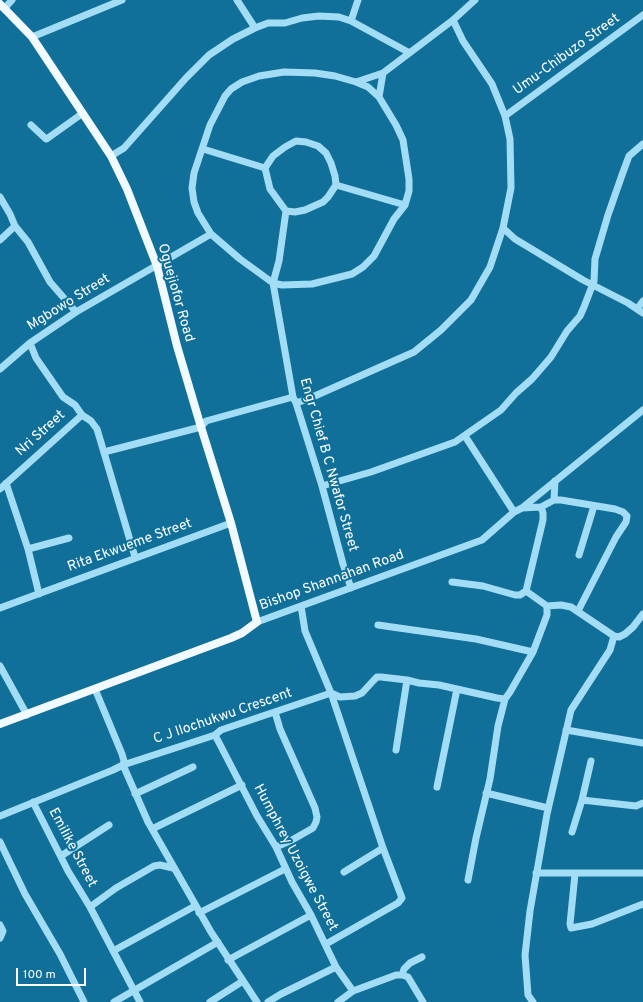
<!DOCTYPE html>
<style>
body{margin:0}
#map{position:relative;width:643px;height:1002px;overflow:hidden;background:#10709a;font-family:Overpass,sans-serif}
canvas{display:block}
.scale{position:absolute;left:16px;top:968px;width:70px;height:18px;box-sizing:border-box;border:2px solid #fff;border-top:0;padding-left:5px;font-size:12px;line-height:14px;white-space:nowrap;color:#fff;-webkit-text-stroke:3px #10709a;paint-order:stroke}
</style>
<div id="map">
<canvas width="643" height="1002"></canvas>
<div class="scale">100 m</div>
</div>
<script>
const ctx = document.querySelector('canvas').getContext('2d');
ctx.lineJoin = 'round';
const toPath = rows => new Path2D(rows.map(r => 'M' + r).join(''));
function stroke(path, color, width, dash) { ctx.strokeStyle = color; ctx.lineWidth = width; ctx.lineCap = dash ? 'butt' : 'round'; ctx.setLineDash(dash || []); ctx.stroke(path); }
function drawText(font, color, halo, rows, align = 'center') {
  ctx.font = font + ' Overpass,sans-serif'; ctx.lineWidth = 4; ctx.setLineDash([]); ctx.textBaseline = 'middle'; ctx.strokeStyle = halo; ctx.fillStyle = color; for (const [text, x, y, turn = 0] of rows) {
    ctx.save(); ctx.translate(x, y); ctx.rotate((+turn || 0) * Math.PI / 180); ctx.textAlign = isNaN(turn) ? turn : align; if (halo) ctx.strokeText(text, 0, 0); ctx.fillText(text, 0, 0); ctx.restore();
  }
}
const minor = toPath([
 [237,0,255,28],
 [4,9,12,0],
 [351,21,358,0],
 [32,37,122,0],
 [383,73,379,97,396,125,403,140,409,179,409,191,405,205,394,219,374,256,363,267,352,274,312,284,282,285,273,283,240,259,211,234,198,213,194,202,192,188,194,173,210,125,225,96,231,89,242,82,259,76,284,72,315,73,335,76,356,82,383,73,453,20,475,0],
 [356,82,368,87,379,97],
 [505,116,643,15],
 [31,125,46,139,48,138,83,113],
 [203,149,265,168,270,189,286,211,279,261,273,283,293,397,296,403,322,486,343,564,351,588],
 [111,156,124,148,186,78,209,55,233,39,255,28,268,23,285,23,302,18,319,16,339,17,351,21,408,52],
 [265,168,273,156,285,147,296,141,306,142,318,146,326,153,331,163,335,176,336,185,328,197,323,202,305,210,295,212,286,211],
 [336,185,405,205],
 [0,197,10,214,15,226,28,242,50,282,76,312],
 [503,228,515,239,583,280,628,303,643,313],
 [0,240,15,226],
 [637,309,643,301],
 [30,343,36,358,63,397,75,405,82,415,91,421,97,429,135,557],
 [0,369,30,343,76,312,211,234],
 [296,403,308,399,414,352,441,330,471,300,490,267,503,228,511,188,510,139,505,116,492,84,463,41,453,20],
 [465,436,514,512],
 [104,452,201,427,206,421,293,397],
 [6,483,28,549,39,594],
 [322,486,371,472,455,442,501,410,516,393,532,379,551,357,567,331,580,316,584,307,594,281,595,259,608,215,622,175,629,156,643,144],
 [0,489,82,415],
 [554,500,555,481],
 [522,508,541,507,554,500,561,500,615,509,623,512,627,516,626,522,616,537,578,611],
 [28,549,69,538],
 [579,555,594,506],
 [452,582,483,586,515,595,520,595,526,591,543,520,543,513,541,507],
 [526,591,547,606,561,605,571,607,614,636,619,637,625,634,633,627,643,614],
 [301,606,305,631,331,693,383,848,402,898,398,903,326,944],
 [0,608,231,523],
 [257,622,482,540,514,512,522,508,643,410],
 [378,625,476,639,533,652],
 [0,666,27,715],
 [95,689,122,754,124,761,123,765,148,822,211,932,257,1002],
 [331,693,340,697,355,696,362,693,374,680,377,677,381,677,407,680,419,683,439,685,497,698,505,699],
 [275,712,280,729,315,808,317,817,316,822,313,828,292,840,276,847],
 [566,730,643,743],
 [215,735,257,816,276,847,292,882,311,915,336,967,353,991],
 [396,750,407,680],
 [437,787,457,689],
 [486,793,548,808],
 [135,794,193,767],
 [582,800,636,806,643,803],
 [33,802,68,871,90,907,140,1002],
 [0,816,113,770,123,765,215,735,221,730,331,693],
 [152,829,242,785],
 [572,832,582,800,591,761],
 [0,842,25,894,60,954,84,1002],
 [61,856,109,825],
 [344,872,383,848],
 [536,873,643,873],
 [575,874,570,924,571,928,592,924,643,904],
 [468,880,476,838,490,779,498,726,505,699,510,692,533,652,547,615,547,606],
 [90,907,116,888,154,866,160,865,173,868],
 [199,913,285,869],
 [0,925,3,931,0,938],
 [113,951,195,906],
 [228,960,311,915],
 [402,975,404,969,410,963,422,957],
 [114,1002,218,942],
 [210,1002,243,981],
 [268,1002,281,994,336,967],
 [338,1002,353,991,396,975,402,975,408,977,423,1002],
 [533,1002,528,995,525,955,530,911,547,814,571,710,610,650,614,636]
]);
const major = toPath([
 [0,4,32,37,111,156,127,189,157,266,177,346,201,427,231,523,257,622,242,633,231,638,0,724]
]);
const streetNames = [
 ["Umu-Chibuzo Street",567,55,-36],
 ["Oguejiofor Road",175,293,74],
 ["Mgbowo Street",69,303,-32],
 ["Nri Street",41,434,-42],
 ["Engr Chief B C Nwafor Street",328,465,74],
 ["Rita Ekwueme Street",130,546,-20],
 ["Bishop Shannahan Road",332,581,-20],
 ["C J Ilochukwu Crescent",223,717,-19],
 ["Emilike Street",72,848,62],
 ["Humphrey Uzoigwe Street",295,858,62]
];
stroke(minor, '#a3ddf5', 7);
stroke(major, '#f0faff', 8);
drawText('14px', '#fff', '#10709a', streetNames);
</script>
